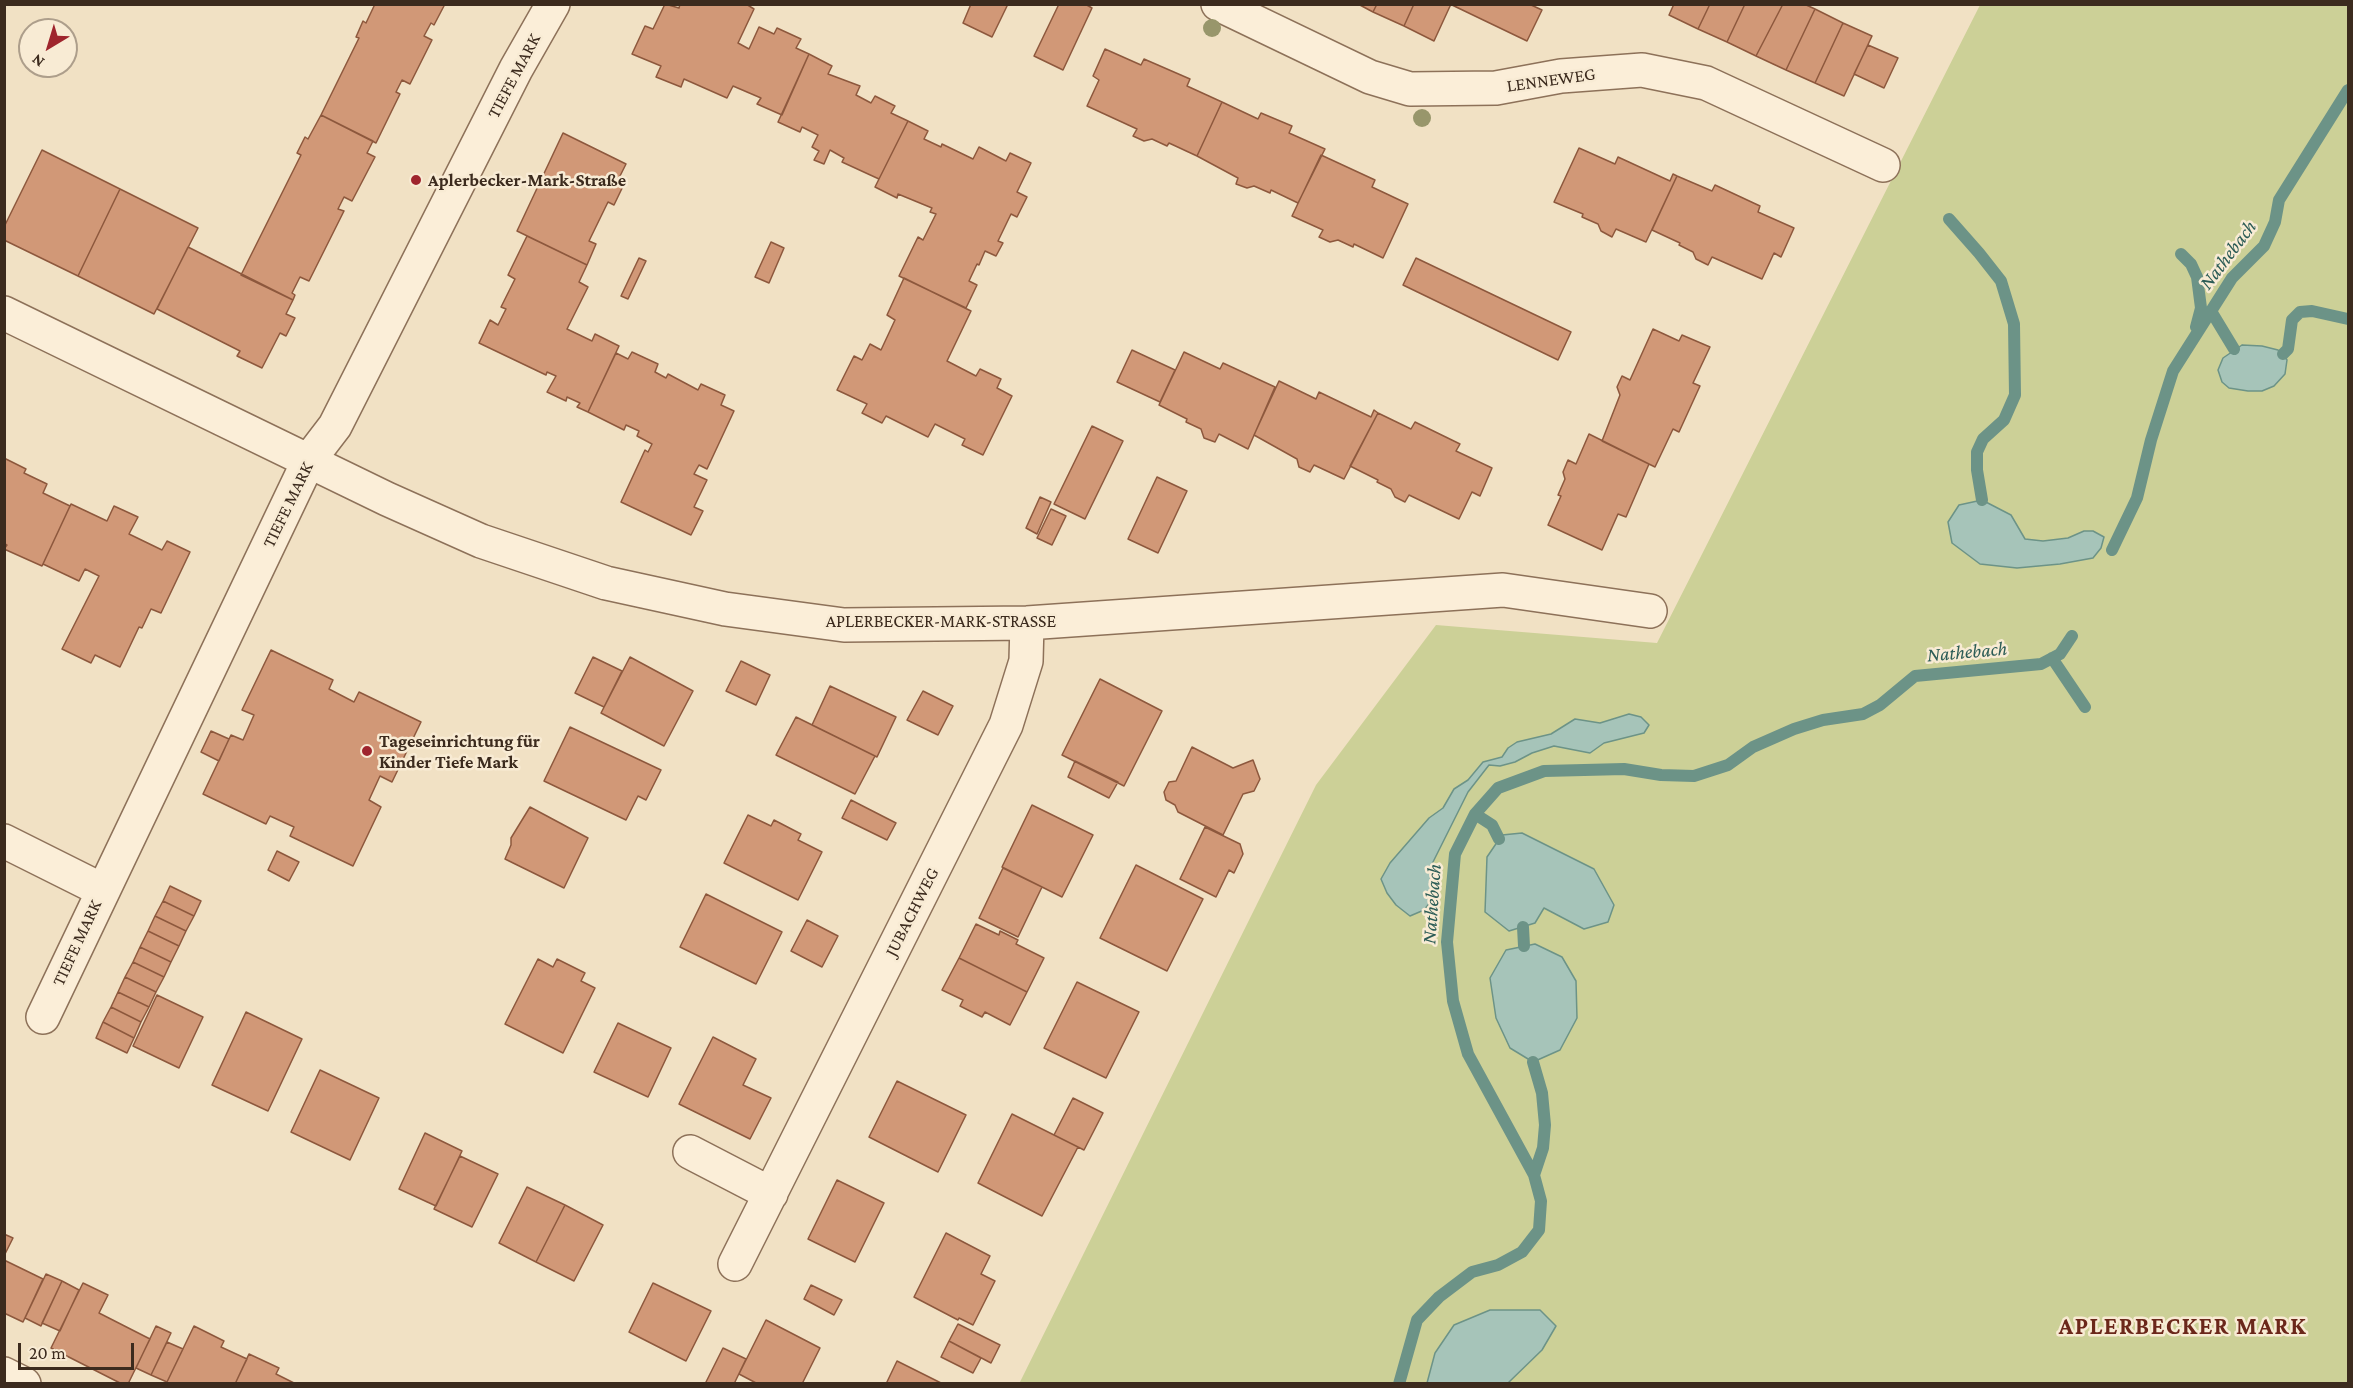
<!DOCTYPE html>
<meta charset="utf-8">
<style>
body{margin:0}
#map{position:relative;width:2353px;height:1388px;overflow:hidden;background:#f1e1c4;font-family:"Crimson Pro",serif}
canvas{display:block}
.frame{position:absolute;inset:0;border:6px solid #3c2b1e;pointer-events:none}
.north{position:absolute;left:18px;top:18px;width:60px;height:60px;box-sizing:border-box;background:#f8ebd4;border:2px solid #ad9e8b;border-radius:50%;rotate:218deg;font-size:16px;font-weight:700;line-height:24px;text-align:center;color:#3c2b1e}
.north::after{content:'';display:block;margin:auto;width:21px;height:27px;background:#9f252d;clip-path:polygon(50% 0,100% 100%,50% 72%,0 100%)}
.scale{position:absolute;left:18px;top:1343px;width:116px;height:27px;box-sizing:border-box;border:3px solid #3c2b1e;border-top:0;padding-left:8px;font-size:18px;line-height:21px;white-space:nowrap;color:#3c2b1e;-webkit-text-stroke:4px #f8ebd4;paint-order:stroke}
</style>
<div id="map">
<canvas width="2353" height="1388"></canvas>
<div class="frame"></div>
<div class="north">N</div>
<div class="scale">20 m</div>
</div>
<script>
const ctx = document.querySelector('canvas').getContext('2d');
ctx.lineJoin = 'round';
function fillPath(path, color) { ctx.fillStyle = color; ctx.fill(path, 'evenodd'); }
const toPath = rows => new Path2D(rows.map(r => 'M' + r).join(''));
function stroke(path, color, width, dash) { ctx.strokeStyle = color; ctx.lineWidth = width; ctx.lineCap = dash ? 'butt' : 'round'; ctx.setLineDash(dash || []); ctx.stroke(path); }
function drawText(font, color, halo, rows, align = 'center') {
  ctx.font = font + ' "Crimson Pro",serif'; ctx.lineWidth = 5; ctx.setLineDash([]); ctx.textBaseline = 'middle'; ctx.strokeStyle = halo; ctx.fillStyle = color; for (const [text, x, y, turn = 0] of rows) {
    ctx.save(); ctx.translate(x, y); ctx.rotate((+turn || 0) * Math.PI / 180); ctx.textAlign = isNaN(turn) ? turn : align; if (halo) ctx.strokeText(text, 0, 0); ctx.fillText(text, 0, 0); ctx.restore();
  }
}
const green = toPath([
 [1980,5,2348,5,2348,1383,1508,1383,1542,1350,1435,1352,1427,1383,1019,1384,1316,785,1436,625,1657,643],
 [2010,515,2025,539,2043,541,2068,538,2084,531,2092,558,2060,564,2017,568],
 [1565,856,1594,869,1584,929,1544,908,1535,923,1509,931]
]);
const water = toPath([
 [2242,345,2262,346,2278,350,2283,354,2287,360,2285,374,2274,386,2262,391,2248,391,2229,388,2222,382,2218,370,2223,358,2242,345],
 [1982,500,2011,515,2025,539,2043,541,2068,538,2084,531,2093,531,2104,537,2101,548,2093,558,2060,564,2017,568,1980,564,1952,543,1948,522,1959,505,1982,500],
 [1629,714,1641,717,1649,725,1644,733,1604,743,1590,753,1554,746,1532,753,1515,762,1500,766,1489,765,1468,792,1432,864,1430,883,1432,900,1424,910,1410,916,1396,905,1387,893,1381,879,1390,863,1429,818,1443,808,1454,789,1468,780,1483,762,1502,757,1508,748,1517,742,1551,734,1575,719,1600,723,1629,714],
 [1522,833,1594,869,1614,905,1608,922,1584,929,1544,908,1535,923,1509,931,1485,912,1487,857,1502,835,1522,833],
 [1535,944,1562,957,1576,981,1577,1018,1560,1050,1533,1062,1510,1048,1496,1018,1490,978,1506,950,1535,944],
 [1490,1310,1540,1310,1556,1326,1542,1350,1508,1383,1427,1383,1435,1353,1454,1325,1490,1310]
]);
const stream = toPath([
 [1949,219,1979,253,2001,281,2014,324,2015,395,2004,420,1983,439,1977,452,1977,470,1982,500],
 [2181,254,2191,264,2197,277,2201,308,2196,327],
 [2211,311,2234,349],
 [2283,354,2288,349,2292,320,2300,312,2312,311,2348,319],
 [2112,550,2137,498,2151,440,2173,371,2232,278,2264,246,2275,222,2279,200,2348,90],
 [2052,658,2085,707],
 [1475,814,1492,825,1499,839],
 [1523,927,1524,946],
 [1533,1062,1542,1093,1545,1125,1543,1148,1534,1175],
 [1399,1384,1417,1320,1439,1297,1472,1272,1498,1265,1522,1252,1539,1230,1541,1201,1534,1175,1468,1054,1453,1001,1447,942,1455,854,1475,814,1498,788,1544,771,1624,769,1661,775,1694,776,1728,765,1753,747,1794,729,1823,720,1863,714,1880,705,1915,676,2041,664,2060,654,2072,636]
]);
const building = toPath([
 [375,4,445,4,434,25,431,23,424,36,432,40,410,84,402,80,396,92,400,94,376,143,321,115,359,38,356,37,363,21,366,23,375,4],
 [665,4,679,8,680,4,746,4,754,9,738,43,749,49,759,27,774,34,777,28,801,39,796,48,809,54,782,115,757,104,761,98,733,86,727,98,684,79,681,87,656,77,661,66,632,54,645,26,653,29,665,4],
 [971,4,1008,4,992,37,963,23,971,4],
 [1059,4,1085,4,1092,8,1063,70,1034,56,1059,4],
 [1358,4,1377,4,1373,12,1358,4],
 [1377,4,1414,4,1404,26,1373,12,1377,4],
 [1414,4,1451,4,1434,41,1404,26,1414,4],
 [1529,4,1542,10,1527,41,1452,5,1529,4],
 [1674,4,1710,4,1698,29,1669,15,1674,4],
 [1710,4,1745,4,1727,42,1698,29,1710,4],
 [1745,4,1783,4,1756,56,1727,42,1745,4],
 [1783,4,1804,4,1815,9,1786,70,1756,56,1783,4],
 [1815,9,1843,23,1815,83,1786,70,1815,9],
 [1843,23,1872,36,1844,96,1815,83,1843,23],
 [1868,45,1898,58,1884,88,1854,74,1868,45],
 [1105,49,1141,65,1144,59,1190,79,1187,86,1222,102,1197,156,1169,143,1167,146,1152,139,1144,141,1133,136,1137,129,1087,106,1099,80,1093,76,1105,49],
 [809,54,832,66,828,74,860,86,856,95,871,103,875,96,895,106,891,113,908,121,879,179,842,162,844,158,830,150,824,164,814,160,819,151,812,147,818,135,802,127,800,132,778,122,809,54],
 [1222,102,1258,119,1261,113,1292,126,1289,133,1325,149,1298,203,1271,190,1270,193,1254,186,1247,188,1236,184,1238,178,1197,156,1222,102],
 [321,115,373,141,367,153,375,157,352,201,344,197,338,209,344,211,309,281,300,277,292,293,295,295,293,300,241,275,301,155,297,153,305,137,308,139,321,115],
 [908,121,928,131,924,139,941,147,942,144,973,159,979,147,1006,161,1010,153,1031,163,1017,192,1027,197,1017,217,1011,214,998,241,1003,243,996,256,985,251,979,265,977,264,969,281,977,285,966,308,899,276,918,237,923,240,936,214,930,212,932,208,898,194,897,198,875,187,908,121],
 [563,133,626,164,619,178,626,180,614,205,608,202,589,241,596,244,587,265,517,231,563,133],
 [1579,148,1615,164,1618,157,1670,181,1673,174,1677,176,1646,242,1616,229,1612,237,1601,231,1598,224,1582,217,1583,214,1554,202,1579,148],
 [42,150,120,189,78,276,4,240,4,227,42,150],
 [1321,155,1375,180,1372,187,1408,204,1383,258,1354,244,1353,247,1338,240,1330,242,1319,237,1323,230,1292,216,1321,155],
 [1677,176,1712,191,1715,185,1760,206,1758,212,1794,228,1781,257,1774,253,1762,279,1712,257,1708,265,1696,259,1693,252,1679,245,1680,243,1652,230,1677,176],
 [120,189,198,228,154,314,78,276,120,189],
 [527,236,587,265,579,282,588,287,567,329,592,341,595,334,619,346,588,412,577,407,580,403,567,397,566,401,547,392,556,376,547,372,546,375,479,343,490,320,498,325,506,309,501,307,515,279,508,275,527,236],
 [771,242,784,248,769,283,755,277,771,242],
 [188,247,293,300,286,314,295,318,286,336,280,333,262,368,237,356,240,351,157,309,188,247],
 [639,258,646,261,628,299,621,296,639,258],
 [1416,258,1571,332,1558,360,1403,285,1416,258],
 [904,278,971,311,947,361,976,376,980,369,1001,379,997,388,1012,396,983,455,962,445,965,439,935,424,928,437,886,416,882,423,862,413,867,404,837,390,854,356,862,360,870,344,881,350,895,320,887,315,904,278],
 [1653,329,1679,341,1682,335,1710,347,1693,383,1700,386,1679,432,1673,429,1655,467,1602,441,1620,395,1617,387,1622,376,1630,380,1653,329],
 [1132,350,1175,370,1160,402,1117,382,1132,350],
 [632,352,658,364,655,372,666,378,668,374,698,390,701,384,725,395,721,405,734,411,707,469,699,465,694,474,707,480,694,507,703,511,691,535,621,502,645,450,648,452,652,444,637,436,639,431,626,425,624,430,588,412,616,353,628,359,632,352],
 [1184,352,1220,369,1223,363,1275,387,1248,449,1219,434,1215,442,1204,438,1201,429,1186,422,1187,419,1159,405,1184,352],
 [1279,381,1316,399,1319,392,1371,417,1374,410,1378,413,1344,479,1314,465,1310,472,1299,467,1297,459,1254,435,1279,381],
 [1378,413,1411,429,1415,422,1460,444,1456,451,1492,468,1480,496,1472,492,1459,519,1409,495,1405,502,1395,497,1391,489,1377,482,1378,480,1350,466,1378,413],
 [1092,426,1123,441,1085,519,1054,504,1092,426],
 [1589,434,1649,464,1626,517,1618,514,1602,550,1548,525,1561,496,1558,495,1565,479,1563,472,1568,460,1576,464,1589,434],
 [4,458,26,469,24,473,47,484,43,493,70,506,42,566,4,549,7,545,4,543,4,458],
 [1157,477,1187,491,1158,553,1128,539,1157,477],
 [1040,497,1051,502,1037,534,1026,528,1040,497],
 [71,504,107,521,114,506,138,517,129,534,162,550,167,541,190,552,161,613,151,609,142,628,139,627,120,667,95,655,91,663,62,649,99,576,85,569,79,581,43,564,71,504],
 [1051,509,1066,516,1052,545,1037,538,1051,509],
 [271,650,333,680,329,689,354,702,359,692,421,722,392,782,380,776,369,800,381,807,353,866,290,836,294,827,270,816,266,824,203,794,231,735,243,740,254,715,242,710,271,650],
 [593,657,622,671,604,707,575,693,593,657],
 [630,657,693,691,664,746,601,713,630,657],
 [741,661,770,675,756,705,726,691,741,661],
 [1100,679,1162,711,1124,786,1062,755,1100,679],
 [830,686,896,717,877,757,812,725,830,686],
 [923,691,953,706,938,735,907,720,923,691],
 [796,717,875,756,855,794,776,755,796,717],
 [570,727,661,770,646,800,638,796,626,820,544,781,570,727],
 [211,731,229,739,219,761,201,752,211,731],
 [1192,747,1233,768,1253,760,1260,779,1254,791,1243,794,1223,835,1178,812,1175,805,1166,800,1164,792,1169,782,1176,781,1192,747],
 [1075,761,1118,782,1109,798,1068,777,1075,761],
 [851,800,896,823,887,840,842,818,851,800],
 [1032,805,1093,835,1062,897,1002,867,1032,805],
 [530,807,588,838,564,888,505,859,511,845,511,838,530,807],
 [748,815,771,826,774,820,801,834,798,840,822,852,798,900,724,863,748,815],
 [1205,827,1240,844,1243,854,1234,873,1229,870,1216,897,1180,879,1205,827],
 [277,851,299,862,289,881,268,870,277,851],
 [1136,865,1203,899,1167,971,1100,938,1136,865],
 [1003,868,1042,887,1018,937,979,918,1003,868],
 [170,886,201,901,194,916,163,901,170,886],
 [706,894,782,932,756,984,680,947,706,894],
 [163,901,194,916,186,931,155,916,163,901],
 [155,916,186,931,179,946,148,931,155,916],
 [807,920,838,936,822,967,791,951,807,920],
 [976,924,999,935,1000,931,1018,940,1016,944,1044,958,1027,992,959,958,976,924],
 [148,931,179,946,171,962,140,947,148,931],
 [140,947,171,962,164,977,133,962,140,947],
 [959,958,1027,992,1010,1025,985,1012,982,1017,960,1006,963,1000,942,990,959,958],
 [538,959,553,967,557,959,585,973,581,981,595,988,563,1053,505,1024,538,959],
 [133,962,164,977,156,992,125,977,133,962],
 [125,977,156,992,149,1007,118,992,125,977],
 [1077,982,1139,1012,1106,1078,1044,1048,1077,982],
 [118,992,149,1007,141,1022,111,1007,118,992],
 [157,995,203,1017,179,1068,133,1046,157,995],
 [111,1007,141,1022,134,1038,103,1022,111,1007],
 [246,1012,302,1039,268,1111,212,1085,246,1012],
 [103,1022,134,1038,127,1053,96,1038,103,1022],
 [618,1023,671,1048,648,1097,594,1072,618,1023],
 [713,1037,756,1059,743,1085,771,1098,750,1139,679,1104,713,1037],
 [320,1070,379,1098,350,1160,291,1132,320,1070],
 [897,1081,966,1115,938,1172,869,1137,897,1081],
 [1073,1098,1103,1113,1084,1150,1054,1135,1073,1098],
 [1012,1114,1078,1147,1042,1216,978,1183,1012,1114],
 [425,1133,462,1151,436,1206,399,1189,425,1133],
 [460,1156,498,1174,472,1227,434,1209,460,1156],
 [837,1180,884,1203,855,1262,808,1239,837,1180],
 [527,1187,565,1205,536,1262,499,1243,527,1187],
 [565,1205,603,1225,574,1281,536,1262,565,1205],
 [946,1233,990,1256,981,1274,995,1281,973,1325,959,1318,958,1320,914,1297,946,1233],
 [4,1234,13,1238,4,1256,4,1234],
 [4,1260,43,1279,23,1322,4,1313,4,1260],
 [46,1274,62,1281,41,1326,25,1318,46,1274],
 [62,1281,79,1290,60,1331,42,1323,62,1281],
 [83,1283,108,1295,99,1313,150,1339,128,1384,122,1384,51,1348,83,1283],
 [653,1283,711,1311,686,1361,629,1332,653,1283],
 [811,1285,842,1300,834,1315,804,1299,811,1285],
 [766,1320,820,1348,802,1384,758,1384,739,1374,766,1320],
 [958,1324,1000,1345,991,1363,949,1341,958,1324],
 [156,1326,171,1333,151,1375,136,1368,156,1326],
 [194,1326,224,1341,221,1347,247,1359,235,1384,166,1384,194,1326],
 [949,1341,981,1358,973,1373,941,1357,949,1341],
 [167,1342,183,1349,167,1382,151,1375,167,1342],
 [723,1348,746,1359,734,1384,705,1384,723,1348],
 [249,1354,279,1368,276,1374,296,1384,235,1384,249,1354],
 [897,1361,943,1384,886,1384,897,1361]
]);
const street = toPath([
 [1218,4,1370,77,1410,89,1496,88,1561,76,1642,70,1706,83,1883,165],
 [4,313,387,499,481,541,606,583,725,609,844,625,1027,623,1503,590,1650,611],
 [4,841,102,890],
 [43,1017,309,460,335,426,516,69,553,4],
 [690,1152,771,1194],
 [735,1264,1006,725,1026,661,1027,623],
 [4,1374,24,1384]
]);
const trees = [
 [1212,28],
 [1422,118]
];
const markers = [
 [416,180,6,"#9f252d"],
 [367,751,6,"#9f252d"]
];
const streetNames = [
 ["TIEFE MARK",514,76,-62],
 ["LENNEWEG",1551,80,-8],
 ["TIEFE MARK",288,505,-64],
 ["APLERBECKER-MARK-STRASSE",941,621],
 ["JUBACHWEG",912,912,-63],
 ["TIEFE MARK",77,943,-65]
];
const poiNames = [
 ["Aplerbecker-Mark-Straße",428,180],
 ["Tageseinrichtung für",379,741],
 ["Kinder Tiefe Mark",379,762]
];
const waterNames = [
 ["Nathebach",2228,255,-53],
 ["Nathebach",1967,652,-5],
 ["Nathebach",1432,904,-86]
];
const districtNames = [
 ["APLERBECKER MARK",2183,1327]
];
fillPath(green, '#ccd097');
fillPath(water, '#a6c4b9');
stroke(water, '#6c9387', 1.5);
stroke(stream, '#6c9387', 12);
fillPath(building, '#d19877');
stroke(building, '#8d583d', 1.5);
stroke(street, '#8d7159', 36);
stroke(street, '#fbeed8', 33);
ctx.fillStyle = '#98966b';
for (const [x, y] of trees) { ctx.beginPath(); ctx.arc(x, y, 9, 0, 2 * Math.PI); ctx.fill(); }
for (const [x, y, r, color] of markers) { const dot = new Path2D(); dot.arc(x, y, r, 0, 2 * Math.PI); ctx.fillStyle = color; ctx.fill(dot); stroke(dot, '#f8ebd4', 2); }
drawText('18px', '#3c2b1e', '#f8ebd4', streetNames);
drawText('bold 18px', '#3c2b1e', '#f8ebd4', poiNames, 'left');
drawText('italic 20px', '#2c5c56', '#f8ebd4', waterNames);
ctx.letterSpacing = '1.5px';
drawText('bold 24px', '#6b271a', '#f8ebd4', districtNames);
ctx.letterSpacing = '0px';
</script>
